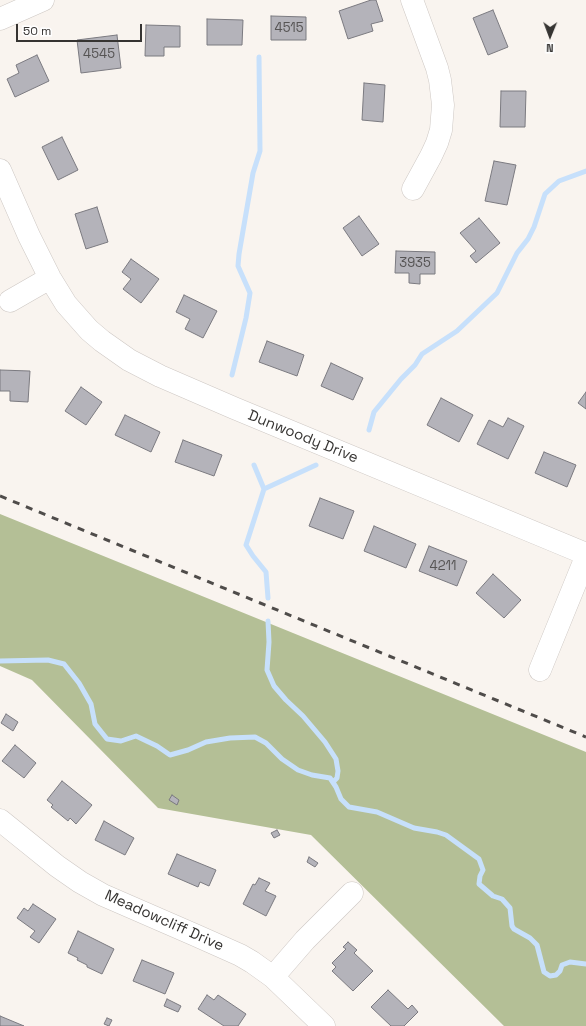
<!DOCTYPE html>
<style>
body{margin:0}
#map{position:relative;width:586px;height:1026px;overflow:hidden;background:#f9f4ef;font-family:"Space Grotesk",sans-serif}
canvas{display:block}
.north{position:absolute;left:530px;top:16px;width:40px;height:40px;-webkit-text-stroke:3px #fff;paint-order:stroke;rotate:181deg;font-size:11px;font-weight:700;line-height:16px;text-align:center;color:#363432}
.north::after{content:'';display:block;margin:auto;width:14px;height:18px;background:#363432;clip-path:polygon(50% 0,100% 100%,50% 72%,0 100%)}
.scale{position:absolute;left:16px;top:24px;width:126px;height:18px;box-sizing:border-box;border:2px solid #363432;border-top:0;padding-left:5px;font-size:12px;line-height:14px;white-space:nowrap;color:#363432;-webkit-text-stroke:3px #fff;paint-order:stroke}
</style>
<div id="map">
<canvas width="586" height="1026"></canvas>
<div class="north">N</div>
<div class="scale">50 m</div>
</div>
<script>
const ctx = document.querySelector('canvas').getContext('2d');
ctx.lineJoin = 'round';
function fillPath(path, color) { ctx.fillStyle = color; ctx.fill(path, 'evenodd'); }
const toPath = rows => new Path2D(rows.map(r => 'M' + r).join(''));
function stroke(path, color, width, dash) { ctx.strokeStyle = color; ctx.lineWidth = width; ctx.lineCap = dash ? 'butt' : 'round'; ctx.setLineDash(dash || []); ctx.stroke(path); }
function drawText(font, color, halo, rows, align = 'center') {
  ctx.font = font + ' "Space Grotesk",sans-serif'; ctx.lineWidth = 3; ctx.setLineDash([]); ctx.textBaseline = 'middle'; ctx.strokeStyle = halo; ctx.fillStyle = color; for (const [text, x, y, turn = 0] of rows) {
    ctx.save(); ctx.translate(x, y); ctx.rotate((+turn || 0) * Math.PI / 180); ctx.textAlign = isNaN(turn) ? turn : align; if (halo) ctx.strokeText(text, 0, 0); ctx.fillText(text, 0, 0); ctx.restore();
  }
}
const forest = toPath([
 [0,514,586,752,586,1026,504,1026,311,835,158,808,32,680,0,666]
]);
const stream = toPath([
 [232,375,246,318,250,293,238,266,239,254,253,173,260,151,259,57],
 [369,430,374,412,401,379,415,365,422,354,457,331,497,293,517,253,528,239,534,227,545,194,559,181,586,171],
 [254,465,264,489,246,545,253,556,266,572,268,598],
 [264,489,316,465],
 [268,621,269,642,267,670,274,686,286,700,303,716,325,742,336,759,338,771,337,778,333,782],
 [0,661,48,660,64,664,79,683,91,704,95,724,107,739,121,741,136,736,157,746,170,755,188,750,206,742,230,738,255,737,266,743,282,759,298,770,312,775,330,778,336,787,341,799,349,807,377,812,414,828,437,832,446,835,479,859,483,870,480,876,479,884,493,896,502,899,510,908,512,926,514,929,530,938,537,945,544,972,550,976,556,975,560,971,562,965,570,962,586,964]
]);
const building = toPath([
 [371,0,376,0,383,21,371,24,373,31,348,39,339,11,371,0],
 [493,10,508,47,488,55,473,18,493,10],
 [271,16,306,17,306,40,271,40,271,16],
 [207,19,243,20,242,45,207,45,207,19],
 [146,25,180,26,180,47,164,47,164,56,145,56,146,25],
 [117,35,121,68,81,73,77,40,117,35],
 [37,55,49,81,15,97,7,79,19,73,16,65,37,55],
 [364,83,385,85,383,122,362,120,364,83],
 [501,91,526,91,525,127,500,127,501,91],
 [62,137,78,170,58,180,42,147,62,137],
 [494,161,516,165,507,205,485,201,494,161],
 [97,207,108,242,86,249,75,214,97,207],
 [359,216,379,244,362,256,343,228,359,216],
 [479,218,500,243,476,263,470,256,476,251,460,233,479,218],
 [396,251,435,252,435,274,420,274,420,284,409,283,409,273,395,273,396,251],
 [131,259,159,279,141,303,123,289,131,279,122,272,131,259],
 [184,295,217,311,203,338,185,329,190,319,176,312,184,295],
 [267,341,304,355,297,376,259,362,267,341],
 [331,363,363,378,353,400,321,386,331,363],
 [0,370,30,371,28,402,10,401,10,391,0,391,0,370],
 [81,387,102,402,86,425,65,411,81,387],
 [586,392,586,409,578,403,586,392],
 [441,398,473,415,459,442,427,425,441,398],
 [125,415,160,432,151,452,115,435,125,415],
 [508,418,524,426,508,459,477,444,489,420,503,427,508,418],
 [183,440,222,455,214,476,175,462,183,440],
 [544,452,576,465,567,487,535,473,544,452],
 [320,498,354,511,343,539,309,526,320,498],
 [374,526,416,544,406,568,364,551,374,526],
 [429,546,467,561,457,586,419,571,429,546],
 [493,574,521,600,504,618,476,593,493,574],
 [6,714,18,722,13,731,1,723,6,714],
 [15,745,36,763,24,778,2,761,15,745],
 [62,781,92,805,76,824,70,818,68,821,51,807,53,805,47,800,62,781],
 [172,795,179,800,177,805,169,800,172,795],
 [104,821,134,838,125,855,95,840,104,821],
 [277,830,280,835,274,838,271,833,277,830],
 [177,854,216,870,209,886,200,882,198,887,168,874,177,854],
 [309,857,318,863,315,867,307,862,309,857],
 [259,878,270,883,265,891,276,896,266,916,243,904,253,884,255,885,259,878],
 [33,904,56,919,39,943,30,937,35,931,17,918,24,908,28,911,33,904],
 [78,931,114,949,102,974,87,967,87,965,77,960,78,958,68,953,78,931],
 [348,942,357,950,354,953,373,971,353,991,332,971,336,967,332,963,346,949,343,947,348,942],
 [142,960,174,973,165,994,133,981,142,960],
 [388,990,408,1009,412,1005,418,1012,404,1026,391,1026,371,1007,388,990],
 [207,995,214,1000,218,995,246,1014,238,1026,224,1026,198,1009,207,995],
 [167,999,181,1006,178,1012,164,1006,167,999],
 [0,1016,24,1026,0,1026,0,1016],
 [107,1018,112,1020,109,1026,104,1024,107,1018]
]);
const minor = toPath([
 [412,0,437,68,440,80,443,105,441,130,437,143,431,156,413,189],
 [0,19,43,0],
 [0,170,29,236,50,278,66,304,89,330,102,341,129,360,160,376,234,408,586,554],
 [10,301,50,278],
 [540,670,586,557],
 [0,820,57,866,80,882,103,895,195,935,240,955,252,962,273,977,324,1026],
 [273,977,305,940,352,893]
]);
const rail = toPath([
 [0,496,586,737]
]);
const numberNames = [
 ["4515",289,28],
 ["4545",99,54],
 ["3935",415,263],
 ["4211",443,566]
];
const streetNames = [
 ["Dunwoody Drive",303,437,22],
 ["Meadowcliff Drive",164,921,24]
];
fillPath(forest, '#b4bf96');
stroke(stream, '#c7e0fb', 5);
fillPath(building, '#b4b3ba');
stroke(building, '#7b7a80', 1);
stroke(minor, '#cdc7c3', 23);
stroke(minor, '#fff', 22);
stroke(rail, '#4f4c4a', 3, [7, 7]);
drawText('13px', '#565454', null, numberNames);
drawText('15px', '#363432', '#fff', streetNames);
</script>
